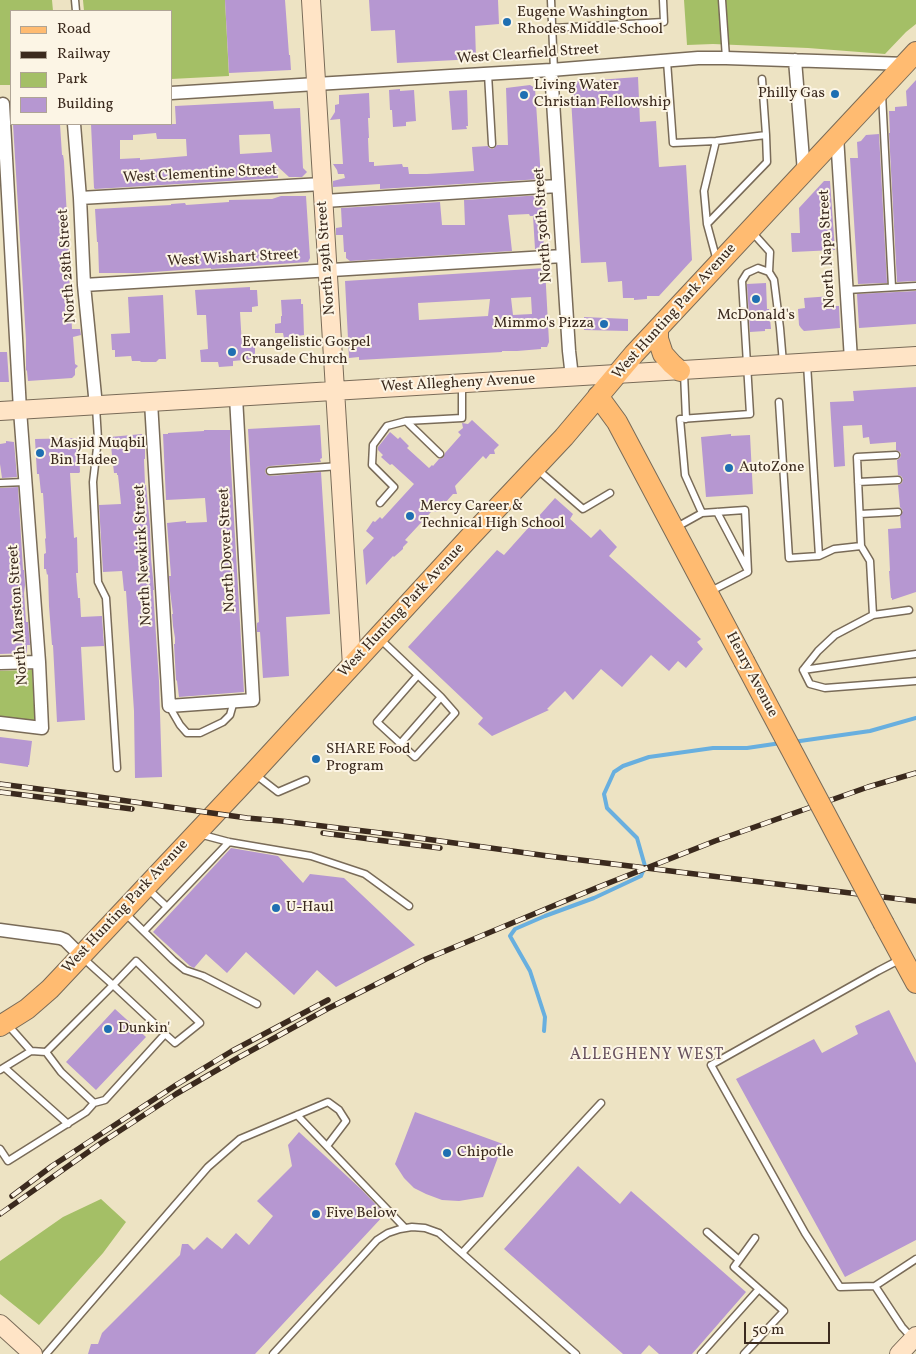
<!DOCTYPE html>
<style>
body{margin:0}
#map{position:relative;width:916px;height:1354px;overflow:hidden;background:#ede3c3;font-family:Vollkorn,serif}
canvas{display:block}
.legend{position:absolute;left:10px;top:10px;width:162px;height:115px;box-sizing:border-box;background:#fcf5e5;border:1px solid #afa495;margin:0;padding:6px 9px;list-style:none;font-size:15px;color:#3b2a1e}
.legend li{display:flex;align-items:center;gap:10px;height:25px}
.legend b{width:25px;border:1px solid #afa495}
.scale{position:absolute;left:744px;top:1322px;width:86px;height:22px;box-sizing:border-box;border:2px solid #3b2a1e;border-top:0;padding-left:6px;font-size:15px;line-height:18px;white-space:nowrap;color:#3b2a1e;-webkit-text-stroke:4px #fcf5e5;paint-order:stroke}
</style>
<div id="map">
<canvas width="916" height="1354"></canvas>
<ul class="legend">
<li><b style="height:6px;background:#ffbb71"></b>Road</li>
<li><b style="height:6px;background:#3b2a1e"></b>Railway</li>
<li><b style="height:14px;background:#a4bf66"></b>Park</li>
<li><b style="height:14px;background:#b697d1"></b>Building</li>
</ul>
<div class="scale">50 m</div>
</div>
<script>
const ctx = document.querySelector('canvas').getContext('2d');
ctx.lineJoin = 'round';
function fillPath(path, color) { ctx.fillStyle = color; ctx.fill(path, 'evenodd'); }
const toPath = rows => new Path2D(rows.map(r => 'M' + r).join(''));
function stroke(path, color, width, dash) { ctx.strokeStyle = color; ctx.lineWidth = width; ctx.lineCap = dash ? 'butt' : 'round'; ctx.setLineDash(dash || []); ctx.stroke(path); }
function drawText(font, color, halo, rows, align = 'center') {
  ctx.font = font + ' Vollkorn,serif'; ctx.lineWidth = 4; ctx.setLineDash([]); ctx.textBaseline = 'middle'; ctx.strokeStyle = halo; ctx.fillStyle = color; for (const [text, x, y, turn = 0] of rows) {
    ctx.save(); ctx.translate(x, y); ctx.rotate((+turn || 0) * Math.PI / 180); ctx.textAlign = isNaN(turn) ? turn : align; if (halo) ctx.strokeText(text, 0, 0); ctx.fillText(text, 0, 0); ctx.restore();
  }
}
const green = toPath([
 [0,0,52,0,53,11,11,11,11,85,0,85],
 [83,0,225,0,229,76,171,79,171,11,84,11],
 [684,0,916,0,916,24,906,32,885,54,808,48,713,44,687,45],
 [32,670,35,722,0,718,0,671],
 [101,1199,126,1222,103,1253,39,1325,0,1294,0,1261,63,1217]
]);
const stream = toPath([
 [793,742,870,731,916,718],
 [544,1031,545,1017,530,971,510,936,515,929,545,916,594,898,641,876,645,866,637,838,607,808,604,794,614,772,623,766,649,757,713,748,747,748,781,743]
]);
const building = toPath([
 [225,0,285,0,289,55,290,55,291,70,229,73],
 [369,0,498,0,499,24,475,26,476,59,397,63,395,30,371,31],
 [638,77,640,122,656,121,659,167,686,165,692,260,659,296,647,296,647,299,634,300,634,298,623,298,622,281,608,282,606,262,581,263,570,82],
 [916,80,916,281,897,282,889,133,890,133,889,111,895,111,895,107,907,106,906,91],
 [530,85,535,88,541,179,380,189,380,184,333,187,333,181,345,178,344,174,338,174,337,170,333,164,343,164,340,119,330,120,335,112,335,105,339,104,339,95,369,93,370,118,368,118,369,138,368,138,369,162,374,162,374,166,402,164,403,167,408,167,409,174,427,174,474,171,472,147,488,146,489,148,493,149,497,145,508,145,506,88],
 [400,89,400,91,414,90,416,121,406,122,406,126,393,127,392,110,390,110,389,90],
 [467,90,468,126,466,126,467,129,452,130,449,91],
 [273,101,274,109,300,108,303,168,307,172,302,177,289,177,277,166,278,178,95,189,94,188,91,124,176,124,175,106],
 [156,133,157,139,186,139,187,156,140,160,140,158,120,159,120,140,133,140,133,135],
 [270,134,272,152,240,154,239,135],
 [13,124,60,124,62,155,63,155,64,161,66,199,69,252,68,252,72,329,80,329,81,335,73,337,75,364,78,366,75,369,75,375,72,378,28,381,27,371,26,370,26,340],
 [879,134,887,283,858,284,850,158,858,158,857,142,861,141,866,135],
 [824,181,830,181,835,250,792,252,791,233,800,233,799,208],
 [542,195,543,216,542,216,544,249,535,249,533,216,530,216,529,214,508,215,512,251,350,261,346,258,346,252,344,252,343,235,336,235,336,228,342,227,341,208,440,202,442,225,465,225,464,200],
 [281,196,306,196,310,258,308,262,211,269,211,268,138,273,99,273,98,242,97,242,95,209,171,205,171,204,185,203,186,205,229,202,229,200,272,199],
 [545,268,549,342,547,347,541,347,541,349,517,351,502,351,502,352,359,360,359,357,349,358,345,281],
 [531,297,532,314,513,315,511,298],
 [490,299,488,316,419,320,418,303],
 [766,283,767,309,769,309,771,329,765,329,765,331,750,332,747,284],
 [250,287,250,290,257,290,258,306,252,307,252,312,240,312,242,346,255,345,255,359,233,361,233,366,219,367,218,362,201,362,200,350,208,349,206,315,197,315,195,290],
 [916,291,916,324,859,328,857,294],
 [163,295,166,359,159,359,156,362,141,362,140,361,132,361,131,356,115,357,115,350,112,350,111,334,130,333,128,297],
 [832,296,832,306,839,306,840,328,804,331,801,328,799,325,798,309,805,308,804,298],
 [301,299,301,304,303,304,304,335,297,336,297,338,284,338,283,333,275,333,275,324,281,323,281,316,282,316,281,300],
 [584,317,628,319,628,331,584,330],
 [0,352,7,352,9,382,0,382],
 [916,387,916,592,892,600,892,598,891,598,889,571,890,571,888,529,901,528,900,516,903,511,900,507,898,485,902,483,903,479,901,476,898,475,897,460,900,458,901,454,900,452,896,450,896,442,870,444,869,437,863,438,862,425,843,426,845,466,834,467,830,402,854,401,853,391],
 [472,420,499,445,494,450,495,454,490,454,486,459,483,456,455,486,457,494,453,494,445,503,439,503,438,512,431,512,405,540,408,542,403,547,403,549,394,557,393,556,366,585,363,550,374,538,366,531,373,521,375,522,380,517,382,519,414,484,392,464,390,465,381,457,383,455,378,450,378,447,390,432,398,439,400,437,409,446,407,448,429,468,432,465,433,466,439,459,443,458,445,453,461,435,458,432,463,428,462,423,468,424],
 [320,425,322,458,320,459,321,462,270,466,267,467,265,471,266,474,270,476,321,472,330,614,286,617,289,676,263,678,260,632,257,632,257,623,259,622,248,429],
 [204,430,230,430,230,451,244,692,179,697,177,681,176,680,174,644,175,644,175,638,173,626,172,614,173,614,170,591,169,576,171,576,167,523,186,521,186,523,207,522,205,498,166,500,163,434,168,434,168,433,204,431],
 [142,434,143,443,145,443,145,459,144,459,145,485,146,485,150,527,151,559,153,578,154,590,153,590,159,681,162,777,135,778,134,711,126,591,124,591,122,571,103,572,99,505,121,504,118,475,117,475,117,473,114,473,110,437],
 [731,434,731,436,750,435,753,494,706,497,701,437],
 [78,438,80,472,79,473,70,473,74,538,77,537,78,573,76,573,78,598,80,598,81,617,102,616,104,646,81,647,85,720,57,722,53,645,52,645,49,606,48,574,47,575,46,569,44,569,44,554,46,553,45,539,46,538,43,493,41,493,39,474,37,474,35,439],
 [6,441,14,442,17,477,2,478,0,464,0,444,6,443],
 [18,487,23,570,24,570,25,585,24,593,26,622,28,622,30,645,27,645,27,653,0,654,0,488],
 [555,498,573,514,570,519,591,538,600,529,617,547,609,556,701,639,697,642,703,649,686,668,678,661,669,671,651,655,622,687,601,669,573,700,565,691,547,709,549,710,492,736,478,724,483,718,408,647,497,550,504,555],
 [0,737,32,741,29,765,28,765,28,767,0,763],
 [231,848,278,856,303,883,310,874,344,878,415,945,336,987,317,970,294,995,246,952,227,973,206,954,194,968,190,966,153,932],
 [115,1009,146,1037,96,1090,66,1062],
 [889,1010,916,1063,916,1240,845,1277,736,1079,814,1039,822,1053,858,1034,855,1026],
 [415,1112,503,1144,483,1197,459,1201,442,1200,426,1194,414,1188,404,1178,395,1164],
 [299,1132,361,1189,385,1214,255,1354,88,1354,91,1344,98,1344,102,1333,180,1255,182,1244,188,1244,194,1250,207,1237,222,1249,236,1233,249,1245,273,1216,257,1201,292,1166,288,1145],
 [578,1166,620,1204,631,1191,746,1292,692,1354,659,1354,649,1345,641,1354,623,1354,504,1249]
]);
const lane = toPath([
 [75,0,76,11],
 [551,0,554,70],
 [722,0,726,58],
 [553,28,664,22,663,0],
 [667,61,673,143,716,141,766,135,767,162,707,224,704,191,716,141],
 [488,74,492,144],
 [762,79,766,135],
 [882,94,892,287],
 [707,224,717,261],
 [752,232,770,252,769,272],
 [847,290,916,286],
 [684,373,686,419],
 [779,402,789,558,819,556,807,364],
 [96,407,98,439,93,482,98,582,106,598,117,768],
 [440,454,406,421,462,418,462,385],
 [538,470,583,509,610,493],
 [270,471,339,466],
 [858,482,898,480],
 [0,483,26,482],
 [380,503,394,487,372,465,373,445,387,426,406,421],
 [717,512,747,569],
 [702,513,685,475,680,419,750,414,742,281,747,273,758,268,769,272,774,280,780,328,783,363],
 [860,514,898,512],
 [675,528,702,513,745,510,748,572,711,591],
 [861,546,870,561,873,615,909,610],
 [819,556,834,549,861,546,857,457,896,455],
 [873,615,835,635,818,651,803,670,810,684,825,688,916,681],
 [379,638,441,697,455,713,415,757,377,722,418,675],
 [803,670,916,654],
 [169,706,180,725,187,733,200,733,223,722,230,715,234,701],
 [400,744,441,697],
 [256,775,278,792,306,780],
 [199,834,229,842,311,856,365,874,409,906],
 [148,889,167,907],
 [126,914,173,960,185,970,203,976,257,1004],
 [144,931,229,842],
 [82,957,94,968,113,985,157,1026,165,1034,175,1043,200,1023,136,961,113,985,46,1052,61,1072,94,1103,105,1100,165,1034],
 [901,959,878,971,711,1065,805,1233,840,1287,875,1286,916,1259],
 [7,1024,31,1051,46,1052],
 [5,1068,68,1124],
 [0,1070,31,1051],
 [297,1115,405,1228],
 [0,1149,8,1161,86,1112,94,1103],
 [707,1232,739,1260],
 [462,1253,601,1103],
 [875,1286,902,1327,912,1338],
 [46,1354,208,1167,240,1139,328,1102,339,1110,346,1121,327,1146],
 [273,1354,377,1240,388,1233,400,1229,412,1227,425,1228,439,1233,576,1354],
 [701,1354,759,1289],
 [744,1354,784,1311,734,1267,755,1238]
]);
const street = toPath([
 [795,60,804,172],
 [551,70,569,351,572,377],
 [171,93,316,84,551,70,698,58,726,58,907,64],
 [74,124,80,198,84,285,96,406],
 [837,136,851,360],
 [80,198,322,184],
 [324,201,558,186],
 [84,285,563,256],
 [151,402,169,706,253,700,236,397],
 [0,663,39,662],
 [0,723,42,728,39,662,20,410,3,104],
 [0,930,60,938,65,940,81,956]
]);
const secondary = toPath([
 [311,0,352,666],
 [0,411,916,356],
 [0,1324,33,1354],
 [899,1354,916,1336]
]);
const primary = toPath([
 [658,329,658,339,663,354,672,364,680,371],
 [598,396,617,422,744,661],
 [884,924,916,983],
 [0,1026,27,1009,50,989,253,773,468,539,564,437,634,354,916,52]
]);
const rail = toPath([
 [0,784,85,795,247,818,281,821,397,835,548,856,916,901],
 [0,792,132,809],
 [323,833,440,848],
 [12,1196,52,1166,176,1085,232,1051,328,1000],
 [0,1214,101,1143,176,1094,236,1059,327,1009,426,959,596,888,715,841,868,787,916,773]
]);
const primaryBridge = toPath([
 [744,661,884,924]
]);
const markers = [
 [507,22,5,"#1f6fb2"],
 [835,94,5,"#1f6fb2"],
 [524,95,5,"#1f6fb2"],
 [756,299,5,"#1f6fb2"],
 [604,324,5,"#1f6fb2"],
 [232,352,5,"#1f6fb2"],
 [40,453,5,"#1f6fb2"],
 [729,468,5,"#1f6fb2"],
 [410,516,5,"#1f6fb2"],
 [316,759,5,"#1f6fb2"],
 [276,908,5,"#1f6fb2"],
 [108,1029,5,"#1f6fb2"],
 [447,1153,5,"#1f6fb2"],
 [316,1214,5,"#1f6fb2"]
];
const poiNames = [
 ["Eugene Washington",517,13],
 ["Rhodes Middle School",517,30],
 ["Living Water",534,86],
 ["Christian Fellowship",534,103],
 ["Philly Gas",825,94,"right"],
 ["McDonald's",756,316,"center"],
 ["Mimmo's Pizza",594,324,"right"],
 ["Evangelistic Gospel",242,343],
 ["Crusade Church",242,360],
 ["Masjid Muqbil",50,444],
 ["Bin Hadee",50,461],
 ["AutoZone",739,468],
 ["Mercy Career &",420,507],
 ["Technical High School",420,524],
 ["SHARE Food",326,750],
 ["Program",326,767],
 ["U-Haul",286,908],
 ["Dunkin'",118,1029],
 ["Chipotle",457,1153],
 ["Five Below",326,1214]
];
const streetNames = [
 ["West Clearfield Street",528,55,-4],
 ["West Clementine Street",200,175,-3],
 ["North 30th Street",544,225,-94],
 ["North Napa Street",828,249,-93],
 ["North 29th Street",327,258,-94],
 ["West Wishart Street",233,259,-3],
 ["North 28th Street",68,266,-94],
 ["West Hunting Park Avenue",675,312,-48],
 ["West Allegheny Avenue",458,384,-3],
 ["North Dover Street",228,550,-93],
 ["North Newkirk Street",144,555,-93],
 ["West Hunting Park Avenue",402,611,-47],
 ["North Marston Street",19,615,-94],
 ["Henry Avenue",751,675,62],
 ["West Hunting Park Avenue",126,907,-47]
];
const neighbourhoodNames = [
 ["ALLEGHENY WEST",647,1056]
];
fillPath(green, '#a4bf66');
stroke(stream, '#68afdf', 4);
fillPath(building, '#b697d1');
stroke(lane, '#796b58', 9);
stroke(street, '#796b58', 15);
stroke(secondary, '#796b58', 20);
stroke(primary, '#796b58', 22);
stroke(lane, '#fff', 6);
stroke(street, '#fff', 12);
stroke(secondary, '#ffe4c6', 18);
stroke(primary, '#ffbb71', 20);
stroke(rail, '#3b2a1e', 5.5);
stroke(rail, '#fcf5e5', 4, [11]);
stroke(primaryBridge, '#796b58', 22, []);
stroke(primaryBridge, '#ffbb71', 20);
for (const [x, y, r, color] of markers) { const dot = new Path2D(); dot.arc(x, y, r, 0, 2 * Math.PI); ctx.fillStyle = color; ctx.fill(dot); stroke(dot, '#fcf5e5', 2); }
drawText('15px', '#3b2a1e', '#fcf5e5', poiNames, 'left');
drawText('15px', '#3b2a1e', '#fcf5e5', streetNames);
ctx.letterSpacing = '1px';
drawText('16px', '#66505d', '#fcf5e5', neighbourhoodNames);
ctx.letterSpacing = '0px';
</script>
